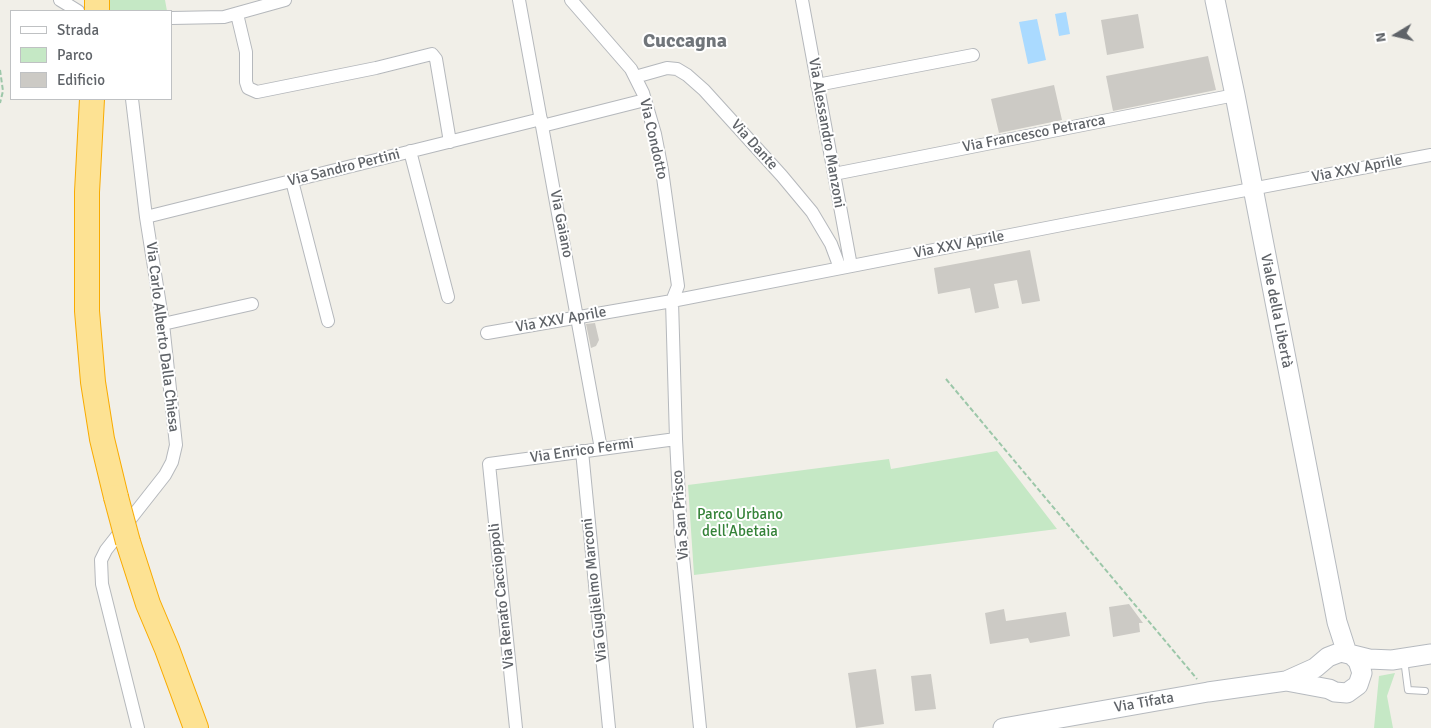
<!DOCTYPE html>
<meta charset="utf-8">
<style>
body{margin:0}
#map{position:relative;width:1431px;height:728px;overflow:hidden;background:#f1efe8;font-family:Signika,sans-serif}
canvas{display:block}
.legend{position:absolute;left:10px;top:10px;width:162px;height:90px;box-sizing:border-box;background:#fff;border:1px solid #bfc1c3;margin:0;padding:6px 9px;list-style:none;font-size:15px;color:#5f6368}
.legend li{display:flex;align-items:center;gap:10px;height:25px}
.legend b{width:25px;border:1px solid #bfc1c3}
.north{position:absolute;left:1371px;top:10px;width:50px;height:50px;-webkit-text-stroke:4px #fff;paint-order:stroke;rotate:261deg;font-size:14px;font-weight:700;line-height:20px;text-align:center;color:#5f6368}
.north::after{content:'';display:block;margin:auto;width:18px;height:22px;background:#5f6368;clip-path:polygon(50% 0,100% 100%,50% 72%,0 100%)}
</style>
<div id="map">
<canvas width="1431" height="728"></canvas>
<ul class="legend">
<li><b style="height:6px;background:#fff"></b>Strada</li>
<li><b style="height:14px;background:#c5e8c5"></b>Parco</li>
<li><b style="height:14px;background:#cccac5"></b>Edificio</li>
</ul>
<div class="north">N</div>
</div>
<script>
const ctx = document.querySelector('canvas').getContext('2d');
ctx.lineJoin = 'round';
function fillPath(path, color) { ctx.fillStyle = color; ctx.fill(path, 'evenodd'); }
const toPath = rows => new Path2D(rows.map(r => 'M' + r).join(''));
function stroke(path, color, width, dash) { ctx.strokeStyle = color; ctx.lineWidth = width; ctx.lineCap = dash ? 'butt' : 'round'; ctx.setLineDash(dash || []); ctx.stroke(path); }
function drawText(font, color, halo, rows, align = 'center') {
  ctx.font = font + ' Signika,sans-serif'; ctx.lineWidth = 4; ctx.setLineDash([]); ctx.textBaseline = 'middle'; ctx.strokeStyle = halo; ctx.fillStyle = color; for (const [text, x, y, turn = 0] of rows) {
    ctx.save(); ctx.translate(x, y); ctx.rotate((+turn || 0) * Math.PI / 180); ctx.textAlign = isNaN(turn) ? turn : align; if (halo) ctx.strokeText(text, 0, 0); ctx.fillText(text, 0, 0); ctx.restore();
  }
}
const green = toPath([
 [110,0,165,0,167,11,109,11],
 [997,451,1057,529,694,575,688,485,889,459,891,469],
 [1395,673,1387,696,1393,728,1374,728,1379,676]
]);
const water = toPath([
 [1066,12,1070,34,1059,36,1055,14],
 [1037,19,1046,60,1028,64,1019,22]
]);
const building = toPath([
 [1138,14,1144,48,1107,55,1101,20],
 [1208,56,1216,90,1113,111,1106,76],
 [1054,85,1062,120,999,133,991,99],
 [1030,250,1040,301,1022,304,1017,280,994,284,999,308,975,313,970,288,938,294,934,268],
 [595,323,599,340,596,346,591,348,586,324],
 [1129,604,1143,623,1139,623,1140,632,1113,637,1109,607],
 [1004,609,1006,621,1066,612,1070,636,1030,643,1028,638,990,644,985,613],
 [876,669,884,724,856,728,848,673],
 [931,674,936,709,915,711,911,676]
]);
const path = toPath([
 [0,70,3,91,0,103],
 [946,379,1197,679]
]);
const lane = toPath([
 [1404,659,1408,690,1425,691]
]);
const street = toPath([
 [60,0,78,11],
 [519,0,601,449],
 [571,0,631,69,643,93,655,134,662,170,678,286,672,301,676,439,681,537,700,728],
 [802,0,851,266],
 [237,14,246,52,246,82,248,88,257,92,376,68,432,54,436,59,450,142],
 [171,18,224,17,285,0],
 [635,77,667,68,677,69,687,75,704,90,782,176,812,212,831,244,840,268],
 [817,85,973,55],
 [132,99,146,217,163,324,176,445,172,462,165,475,106,550,101,560,102,584,138,728],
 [542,126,645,100],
 [410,151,448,297],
 [834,174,1235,95],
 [292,181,328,321],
 [146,217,541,119],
 [163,324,252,304],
 [487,333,672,301,1072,223,1431,155],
 [582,451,609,728],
 [516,728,489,464,676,439]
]);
const secondary = toPath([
 [1215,0,1235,95,1337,622,1347,653],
 [1286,681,1329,689,1335,692,1347,693,1358,685,1362,673,1358,661,1353,656],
 [1003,728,1208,692,1286,681,1315,668,1328,657,1341,652,1369,659,1392,660,1431,654]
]);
const highway = toPath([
 [97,11,97,0],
 [92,99,87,192,87,311,93,382,102,439,116,497],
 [128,542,148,604,167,649,196,728]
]);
const highwayBridge = toPath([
 [116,497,128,542]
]);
const streetNames = [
 ["Via Alessandro Manzoni",826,133,80],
 ["Via Francesco Petrarca",1034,134,-11],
 ["Via Condotto",653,139,77],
 ["Via Dante",754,145,48],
 ["Via Sandro Pertini",344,168,-14],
 ["Via XXV Aprile",1357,169,-11],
 ["Via Gaiano",561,224,79],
 ["Via XXV Aprile",959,245,-11],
 ["Viale della Libertà",1276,311,79],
 ["Via XXV Aprile",561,320,-10],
 ["Via Carlo Alberto Dalla Chiesa",162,337,83],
 ["Via Enrico Fermi",582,451,-8],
 ["Via San Prisco",681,515,-94],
 ["Via Guglielmo Marconi",595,590,-96],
 ["Via Renato Caccioppoli",502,596,-96],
 ["Via Tifata",1144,703,-10]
];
const parkNames = [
 ["Parco Urbano",740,515],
 ["dell'Abetaia",740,532]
];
const districtNames = [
 ["Cuccagna",685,42]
];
fillPath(green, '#c5e8c5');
fillPath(water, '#aadaff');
fillPath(building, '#cccac5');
stroke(lane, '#b5b8bc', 8);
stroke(street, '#b5b8bc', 14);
stroke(secondary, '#b6babf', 21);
stroke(highway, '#f9ab00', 26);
stroke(path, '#9cc7a9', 2, [5, 2.5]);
stroke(lane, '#fff', 6);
stroke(street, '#fff', 12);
stroke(secondary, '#fff', 19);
stroke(highway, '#fde293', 24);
stroke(highwayBridge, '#f9ab00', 26, []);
stroke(highwayBridge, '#fde293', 24);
drawText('15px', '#5f6368', '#fff', streetNames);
drawText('15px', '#348238', '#fff', parkNames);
drawText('bold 20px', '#70757a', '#fff', districtNames);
</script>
